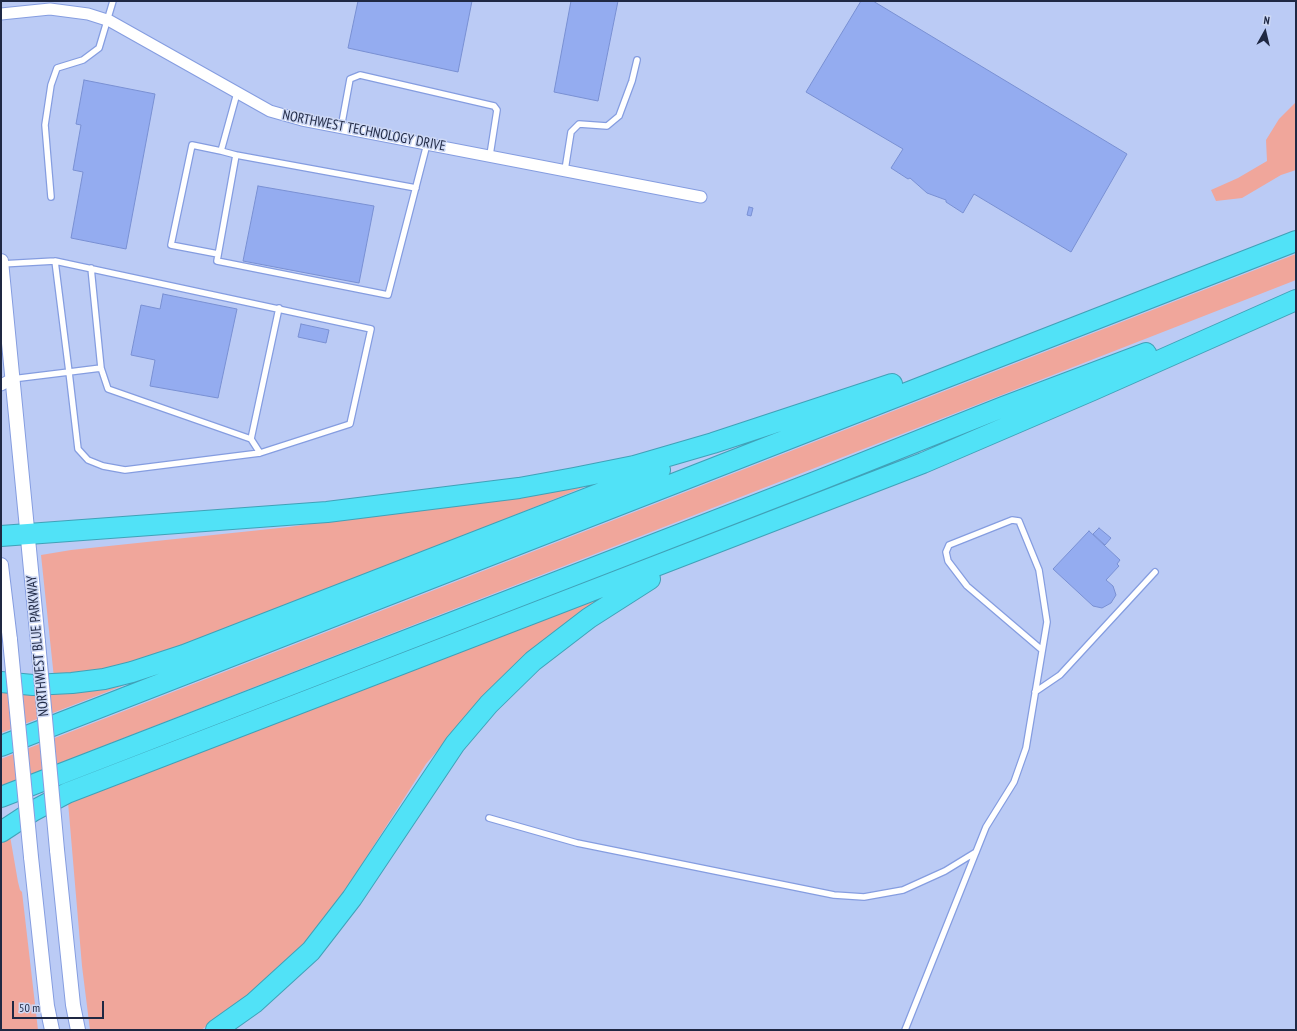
<!DOCTYPE html>
<style>
body{margin:0}
#map{position:relative;width:1297px;height:1031px;overflow:hidden;background:#bbcbf5;font-family:"PT Sans Narrow",sans-serif}
canvas{display:block}
.frame{position:absolute;inset:0;border:2px solid #1f2843;pointer-events:none}
.north{position:absolute;left:1245px;top:12px;width:40px;height:40px;-webkit-text-stroke:3px #cdd8f5;paint-order:stroke;rotate:8deg;font-size:11px;font-weight:700;line-height:16px;text-align:center;color:#1f2843}
.north::after{content:'';display:block;margin:auto;width:14px;height:18px;background:#1f2843;clip-path:polygon(50% 0,100% 100%,50% 72%,0 100%)}
.scale{position:absolute;left:12px;top:1001px;width:92px;height:18px;box-sizing:border-box;border:2px solid #1f2843;border-top:0;padding-left:5px;font-size:12px;line-height:14px;white-space:nowrap;color:#1f2843;-webkit-text-stroke:3px #cdd8f5;paint-order:stroke}
</style>
<div id="map">
<canvas width="1297" height="1031"></canvas>
<div class="frame"></div>
<div class="north">N</div>
<div class="scale">50 m</div>
</div>
<script>
const ctx = document.querySelector('canvas').getContext('2d');
ctx.lineJoin = 'round';
function fillPath(path, color) { ctx.fillStyle = color; ctx.fill(path, 'evenodd'); }
const toPath = rows => new Path2D(rows.map(r => 'M' + r).join(''));
function stroke(path, color, width, dash) { ctx.strokeStyle = color; ctx.lineWidth = width; ctx.lineCap = dash ? 'butt' : 'round'; ctx.setLineDash(dash || []); ctx.stroke(path); }
function drawText(font, color, halo, rows, align = 'center') {
  ctx.font = font + ' "PT Sans Narrow",sans-serif'; ctx.lineWidth = 3; ctx.setLineDash([]); ctx.textBaseline = 'middle'; ctx.strokeStyle = halo; ctx.fillStyle = color; for (const [text, x, y, turn = 0] of rows) {
    ctx.save(); ctx.translate(x, y); ctx.rotate((+turn || 0) * Math.PI / 180); ctx.textAlign = isNaN(turn) ? turn : align; if (halo) ctx.strokeText(text, 0, 0); ctx.fillText(text, 0, 0); ctx.restore();
  }
}
const green = toPath([
 [1296,102,1296,170,1281,175,1242,198,1216,201,1211,190,1238,178,1267,161,1266,140,1279,119],
 [1296,254,1296,280,1,786,1,759],
 [599,481,488,526,139,662,114,670,54,678,41,555,71,550,289,527],
 [618,589,460,724,426,764,353,878,317,929,287,962,254,992,201,1030,90,1030,82,966,68,802],
 [125,685,1,733,1,691,78,693],
 [10,836,18,882,20,890,22,892,38,1030,1,1030,1,842]
]);
const building = toPath([
 [358,1,472,1,458,72,348,48,358,1],
 [571,1,618,1,598,101,554,92,571,1],
 [861,1,873,1,1127,154,1071,252,974,194,963,213,946,202,946,200,927,193,910,178,908,179,891,168,903,149,806,92,861,1],
 [84,80,155,94,126,249,71,238,83,172,73,170,81,125,76,124,84,80],
 [258,186,374,206,359,283,243,261,258,186],
 [749,207,753,208,751,216,747,215,749,207],
 [163,294,237,309,218,398,150,386,155,360,131,355,141,305,160,309,163,294],
 [301,324,329,330,326,343,298,337,301,324],
 [1099,528,1111,538,1105,545,1093,534,1099,528],
 [1089,531,1120,560,1117,564,1119,566,1106,580,1113,586,1116,595,1111,603,1102,608,1093,606,1053,569,1089,531]
]);
const service = toPath([
 [237,93,221,151,236,155,217,261,388,295,427,144],
 [341,128,350,79,360,75,494,106,497,110,490,155],
 [236,155,416,188],
 [565,170,571,132,579,124,607,126,619,116,632,81,637,60],
 [51,197,45,125,51,85,57,68,83,60,99,48,113,1],
 [218,254,171,245,192,145,221,151],
 [55,261,69,372,101,368,91,268],
 [1,264,55,261,371,329,350,424,260,453,125,470,103,466,88,460,78,449,69,372,12,379],
 [101,368,108,389,251,439,260,453],
 [251,439,279,308],
 [1035,692,1060,675,1155,572],
 [489,818,577,843,834,895,864,897,903,890,945,871,976,852],
 [905,1030,986,827,1014,782,1026,748,1047,622,1039,570,1019,521,1012,520,949,545,946,552,948,561,967,586,1042,650]
]);
const minor = toPath([
 [1,14,50,9,88,14,110,21,270,111,302,120,701,197],
 [1,385,12,379]
]);
const tertiary = toPath([
 [1,261,38,642],
 [1,565,10,640],
 [57,850,73,1005,78,1030],
 [31,857,47,1006,52,1030]
]);
const motorway = toPath([
 [1,536,327,512,519,488,574,478,634,466,713,443,892,384],
 [1,682,33,685,72,683,104,679,132,672,184,655,660,470],
 [1,746,1296,241],
 [1,797,820,480,1003,407,1146,353],
 [1,832,33,811,67,793,923,463,1093,390,1296,300],
 [216,1030,254,1003,311,951,352,898,455,744,489,704,533,661,589,618,650,579]
]);
const tertiaryBridge = toPath([
 [10,640,31,857],
 [38,642,57,850]
]);
const streetNames = [
 ["NORTHWEST TECHNOLOGY DRIVE",364,131,11],
 ["NORTHWEST BLUE PARKWAY",38,646,-95]
];
fillPath(green, '#f0a69b');
fillPath(building, '#94acf0');
stroke(building, '#7990d3', 1);
stroke(service, '#859de0', 8);
stroke(minor, '#859de0', 13);
stroke(tertiary, '#859de0', 16);
stroke(motorway, '#40a1b8', 22);
stroke(service, '#fff', 5.5);
stroke(minor, '#fff', 11);
stroke(tertiary, '#fff', 14);
stroke(motorway, '#51e2f7', 20);
stroke(tertiaryBridge, '#859de0', 16, []);
stroke(tertiaryBridge, '#fff', 14);
drawText('14px', '#1f2843', '#cdd8f5', streetNames);
</script>
